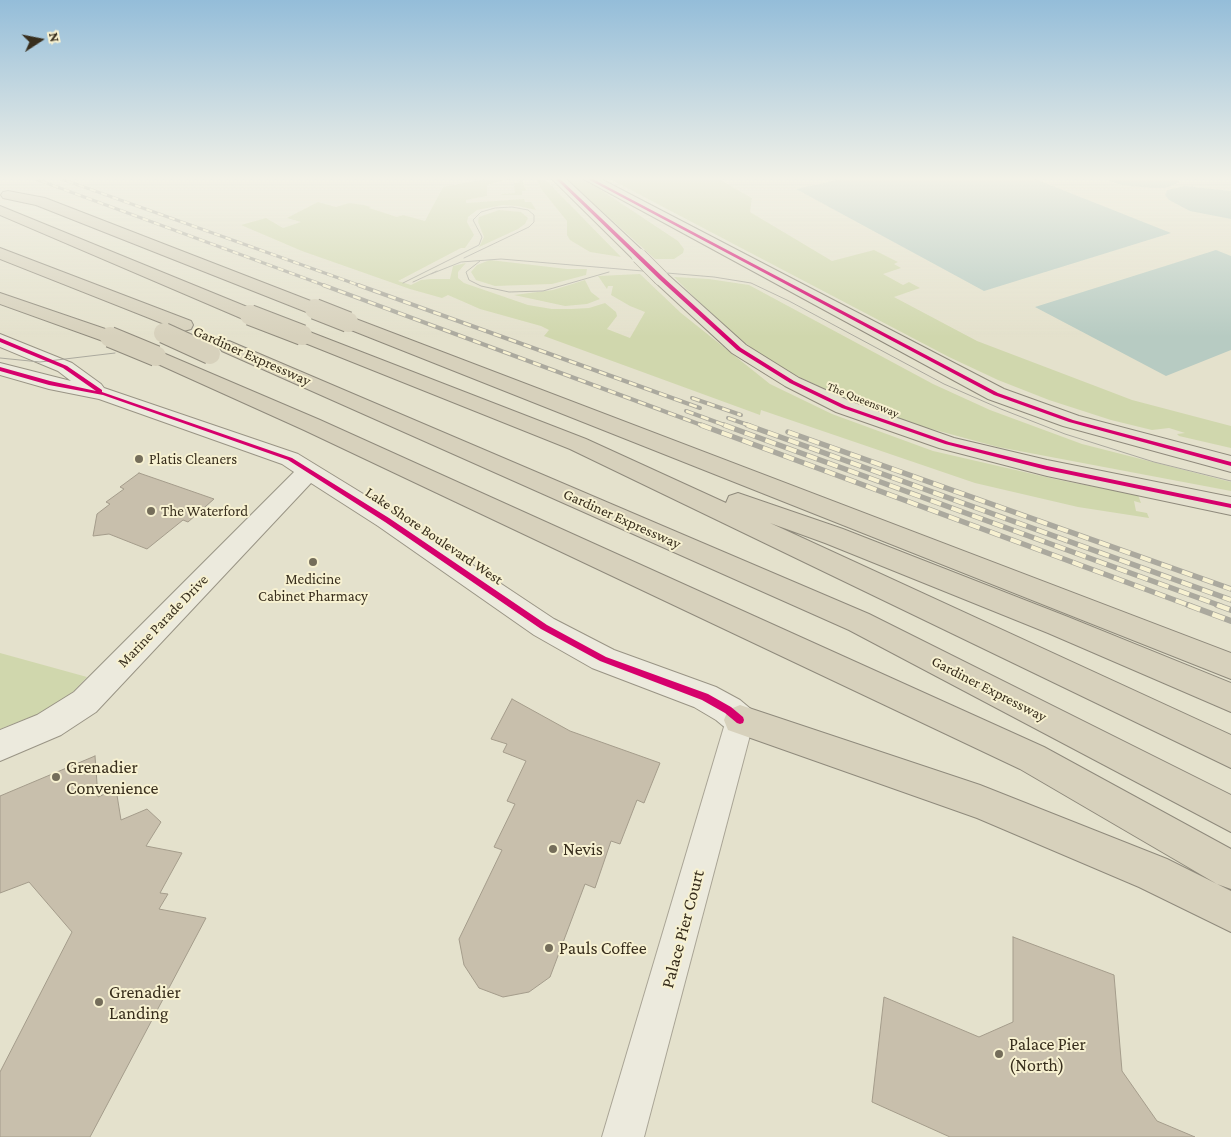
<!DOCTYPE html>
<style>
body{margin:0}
#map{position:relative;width:1231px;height:1137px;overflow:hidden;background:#e4e1cc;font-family:"Crimson Pro",serif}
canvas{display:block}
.north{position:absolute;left:15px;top:15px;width:50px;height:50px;-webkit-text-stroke:4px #f7f1d1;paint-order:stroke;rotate:79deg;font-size:14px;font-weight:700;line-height:20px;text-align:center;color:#382e1d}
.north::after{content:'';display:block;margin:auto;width:18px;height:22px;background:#382e1d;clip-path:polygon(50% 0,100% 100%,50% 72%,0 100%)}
</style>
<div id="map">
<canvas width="1231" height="1137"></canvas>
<div class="north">N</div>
</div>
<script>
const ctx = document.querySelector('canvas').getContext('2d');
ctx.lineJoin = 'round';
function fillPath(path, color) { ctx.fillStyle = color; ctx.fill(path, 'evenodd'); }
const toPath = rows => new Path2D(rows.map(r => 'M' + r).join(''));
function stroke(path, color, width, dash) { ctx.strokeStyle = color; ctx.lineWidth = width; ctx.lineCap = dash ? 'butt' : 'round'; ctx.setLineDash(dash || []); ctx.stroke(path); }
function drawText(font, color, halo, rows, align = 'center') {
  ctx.font = font + ' "Crimson Pro",serif'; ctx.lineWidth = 4; ctx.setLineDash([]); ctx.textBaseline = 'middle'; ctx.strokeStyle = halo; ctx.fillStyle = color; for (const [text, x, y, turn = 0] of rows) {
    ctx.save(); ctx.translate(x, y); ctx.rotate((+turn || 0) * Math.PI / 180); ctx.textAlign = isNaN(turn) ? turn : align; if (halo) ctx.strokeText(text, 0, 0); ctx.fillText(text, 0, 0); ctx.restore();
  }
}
const green = toPath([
 [484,177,521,177,526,191,522,191,522,195,503,195,501,194,515,193,514,183,520,182,519,179,505,180,487,185,487,196,466,200,466,203,524,199,525,202,531,202,536,210,518,206,503,205,477,210,468,217,467,222,474,235,465,248,461,248,398,281,411,285,421,280,431,279,450,279,453,266,466,263,458,272,458,278,464,283,528,305,552,309,571,309,589,308,605,303,616,312,617,316,607,329,630,338,645,312,630,306,611,295,613,286,608,286,607,289,598,276,640,274,681,313,770,384,832,414,933,451,1059,480,1138,495,1141,503,1134,501,1136,511,1147,513,1149,518,1078,507,975,483,761,410,760,415,544,336,549,330,541,326,480,309,448,295,442,298,410,289,302,251,241,225,266,218,283,228,301,222,287,218,318,202,336,207,349,203,364,205,371,207,369,208,397,217,403,215,425,221,443,187,485,179],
 [536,177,543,177,621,257,590,252,570,240,567,235,567,221,541,189],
 [564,177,579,177,598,188,678,241,684,249,683,253,674,259,655,259],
 [606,177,715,177,752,198,750,212,832,261,874,250,898,262,894,264,901,268,883,274,903,285,909,282,920,288,894,297,977,341,1098,387,1132,400,1231,426,1231,448,1179,436,1177,434,1185,433,1169,428,1152,430,1111,420,1049,400,998,380,949,357],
 [499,210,521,212,528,218,525,224,518,229,479,247,484,237,478,222,479,217],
 [490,260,567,269,587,269,586,275,552,284,495,286,476,280,471,272,477,265],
 [674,277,709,279,749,285,933,384,990,410,1082,444,1231,482,1231,491,998,447,913,424,858,405,791,373,754,350,712,315],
 [585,280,591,292,600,299,587,304,565,306,514,295,553,290],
 [0,653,87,677,68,697,41,713,0,729]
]);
const water = toPath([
 [851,177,1030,177,1171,233,984,291,796,189],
 [1099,177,1178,177,1179,182,1174,185,1165,188,1152,188,1121,185],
 [1185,186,1231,191,1231,219,1190,211,1169,200,1165,195,1167,190],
 [1216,250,1231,256,1231,350,1166,376,1035,307]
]);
const building = toPath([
 [139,473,168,483,214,499,188,522,183,520,147,549,109,534,93,536,97,514,110,504,106,502,124,489,120,487,139,473],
 [512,699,570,731,660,763,644,803,637,800,620,844,611,841,595,888,585,884,550,977,529,992,503,997,479,988,464,965,459,939,502,850,494,847,515,804,507,801,526,761,503,752,507,744,491,739,512,699],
 [95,756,98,797,116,789,121,820,147,809,161,822,146,846,182,853,160,893,168,894,159,909,206,918,90,1137,0,1137,0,1072,72,932,29,882,0,893,0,796,95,756],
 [1013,937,1114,975,1122,1071,1157,1121,1195,1137,950,1137,872,1102,884,997,979,1037,1013,1022,1013,937]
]);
const street = toPath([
 [740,707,750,711,754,720,644,1137,602,1137,726,720,730,711,740,707]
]);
const secondary = toPath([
 [0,334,72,363,101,384,104,388,298,454,396,514,554,619,614,650,716,687,740,700,752,710,756,720,752,730,740,735,728,730,716,720,694,707,592,668,534,635,378,526,311,483,96,712,61,735,0,761,0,730,37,715,74,692,294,472,282,464,99,399,49,389,0,375,0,363,71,381,58,371,0,347,0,334]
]);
const primary = toPath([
 [550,177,564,177,645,253,647,256,645,259,633,259,550,177],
 [580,177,597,177,1004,389,1079,416,1231,456,1231,472,1063,426,988,399,580,177],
 [661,273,667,274,746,345,799,378,852,402,954,438,1047,460,1231,497,1231,515,1047,476,939,448,836,412,785,386,732,353,655,282,652,278,655,274,661,273]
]);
const highway = toPath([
 [8,191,45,198,321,305,324,309,321,313,315,314,309,313,36,205,3,198,1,195,3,192,8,191],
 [0,206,257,311,259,315,257,319,250,321,243,319,0,215,0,206],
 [0,248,191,321,193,325,191,329,184,331,177,329,0,259,0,248],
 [0,293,117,333,120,337,117,341,110,343,103,341,0,304,0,293],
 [348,316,1231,653,1231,679,341,326,339,322,341,318,348,316],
 [302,329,586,439,726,503,729,496,738,493,843,529,1068,617,1231,683,1231,712,1048,633,825,543,770,523,1231,735,1231,768,570,449,295,339,292,335,295,331,302,329],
 [229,341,869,614,1231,795,1231,832,849,630,222,351,219,347,222,343,229,341],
 [156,350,320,420,1044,747,1231,849,1231,889,1217,884,1020,769,304,430,149,360,146,356,149,352,156,350],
 [740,705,980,785,1167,859,1231,891,1231,932,1139,887,977,818,728,730,724,720,728,710,740,705]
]);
const tram = toPath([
 [480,261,466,272,469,280,481,286,509,292,543,291,609,272],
 [431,274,461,262,501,259,714,277,751,283,789,301,944,384,1001,409,1065,434,1154,462,1231,481],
 [413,282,437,271],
 [403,283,479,245,482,237,473,220,481,212,495,208,512,207,528,210,534,215,534,222,529,227,464,258],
 [0,358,40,362,115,353]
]);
const railFar3 = toPath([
 [30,177,326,286],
 [56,177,361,286]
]);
const railFar2 = toPath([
 [323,285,704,426],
 [358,285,700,408],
 [692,398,741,415],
 [686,411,727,426],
 [728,418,751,426]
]);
const railFar1 = toPath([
 [701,425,1191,606],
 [724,425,1221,606],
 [747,425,1231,600],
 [788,432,1231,589]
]);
const rail = toPath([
 [1188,605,1231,621],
 [1217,605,1231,610]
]);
const primaryBridge = toPath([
 [639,256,661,278]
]);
const highwayBridge = toPath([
 [315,309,348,322],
 [250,315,302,335],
 [164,333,210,354],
 [110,337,156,356]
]);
const cycleway = toPath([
 [554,177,558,177,663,277,741,348,794,381,846,406,949,442,1047,466,1231,504,1231,508,1047,470,945,444,842,408,790,383,737,350,659,279,554,177],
 [584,177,589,177,998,393,1073,420,1231,462,1231,466,1069,422,994,395,584,177],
 [0,338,67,366,102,390,102,392,292,458,389,518,547,625,606,657,708,694,731,707,743,717,744,720,743,723,740,724,737,723,725,713,702,700,600,661,541,629,385,522,288,460,103,395,49,385,0,371,0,367,50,381,96,391,63,368,0,342,0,338]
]);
const markers = [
 [139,459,5,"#746d5a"],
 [151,511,5,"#746d5a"],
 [313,562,5,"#746d5a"],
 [56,777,5,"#746d5a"],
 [553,849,5,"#746d5a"],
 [549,948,5,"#746d5a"],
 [99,1002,5,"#746d5a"],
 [999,1054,5,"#746d5a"]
];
const farStreetnames = [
 ["The Queensway",863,400,22]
];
const streetNames = [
 ["Gardiner Expressway",252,356,24],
 ["Gardiner Expressway",622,519,24],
 ["Lake Shore Boulevard West",434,536,34],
 ["Marine Parade Drive",163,621,-46],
 ["Gardiner Expressway",989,689,27]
];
const poiNames = [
 ["Platis Cleaners",149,459],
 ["The Waterford",161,511],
 ["Medicine",313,579,"center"],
 ["Cabinet Pharmacy",313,596,"center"]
];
const nearPoinames = [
 ["Grenadier",66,767],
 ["Convenience",66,788],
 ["Nevis",563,849],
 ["Pauls Coffee",559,948],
 ["Grenadier",109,992],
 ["Landing",109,1013],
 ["Palace Pier",1009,1044],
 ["(North)",1009,1065]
];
const nearStreetnames = [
 ["Palace Pier Court",683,929,-75]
];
fillPath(green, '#d0d7ad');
fillPath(water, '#b7cbc2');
fillPath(building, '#c8bfac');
stroke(building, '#a49c8b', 1);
stroke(street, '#a9a495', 2);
stroke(secondary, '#999485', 2);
stroke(primary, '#8f8a7c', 2);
stroke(highway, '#8f8a7c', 2);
fillPath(street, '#eceadd');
fillPath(secondary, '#eceadd');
fillPath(primary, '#e4e1cf');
fillPath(highway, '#d7d1bc');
stroke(tram, '#aba99e', 1);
stroke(railFar3, '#aba99e', 3);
stroke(railFar2, '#aba99e', 4);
stroke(railFar1, '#aba99e', 5.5);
stroke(rail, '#aba99e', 6);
stroke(railFar3, '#f7f1d1', 2, [6]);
stroke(railFar2, '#f7f1d1', 2.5, [8]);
stroke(railFar1, '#f7f1d1', 4, [11]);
stroke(rail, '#f7f1d1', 4.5, [13]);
stroke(primaryBridge, '#8f8a7c', 16, []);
stroke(highwayBridge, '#8f8a7c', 22, []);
stroke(primaryBridge, '#e4e1cf', 15);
stroke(highwayBridge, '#d7d1bc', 20);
fillPath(cycleway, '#d6006c');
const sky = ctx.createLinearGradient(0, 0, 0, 337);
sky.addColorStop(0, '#94bdd9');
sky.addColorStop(0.53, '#f3f2e8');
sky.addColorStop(1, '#f3f2e800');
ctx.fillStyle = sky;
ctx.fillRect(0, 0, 1231, 337);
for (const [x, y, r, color] of markers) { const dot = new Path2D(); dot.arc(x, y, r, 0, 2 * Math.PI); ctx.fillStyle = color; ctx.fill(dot); stroke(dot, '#f7f1d1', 2); }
drawText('12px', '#382e1d', '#f7f1d1', farStreetnames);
drawText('15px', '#382e1d', '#f7f1d1', streetNames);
drawText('15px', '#382e1d', '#f7f1d1', poiNames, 'left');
drawText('18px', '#382e1d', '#f7f1d1', nearPoinames, 'left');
drawText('18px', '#382e1d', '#f7f1d1', nearStreetnames);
</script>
